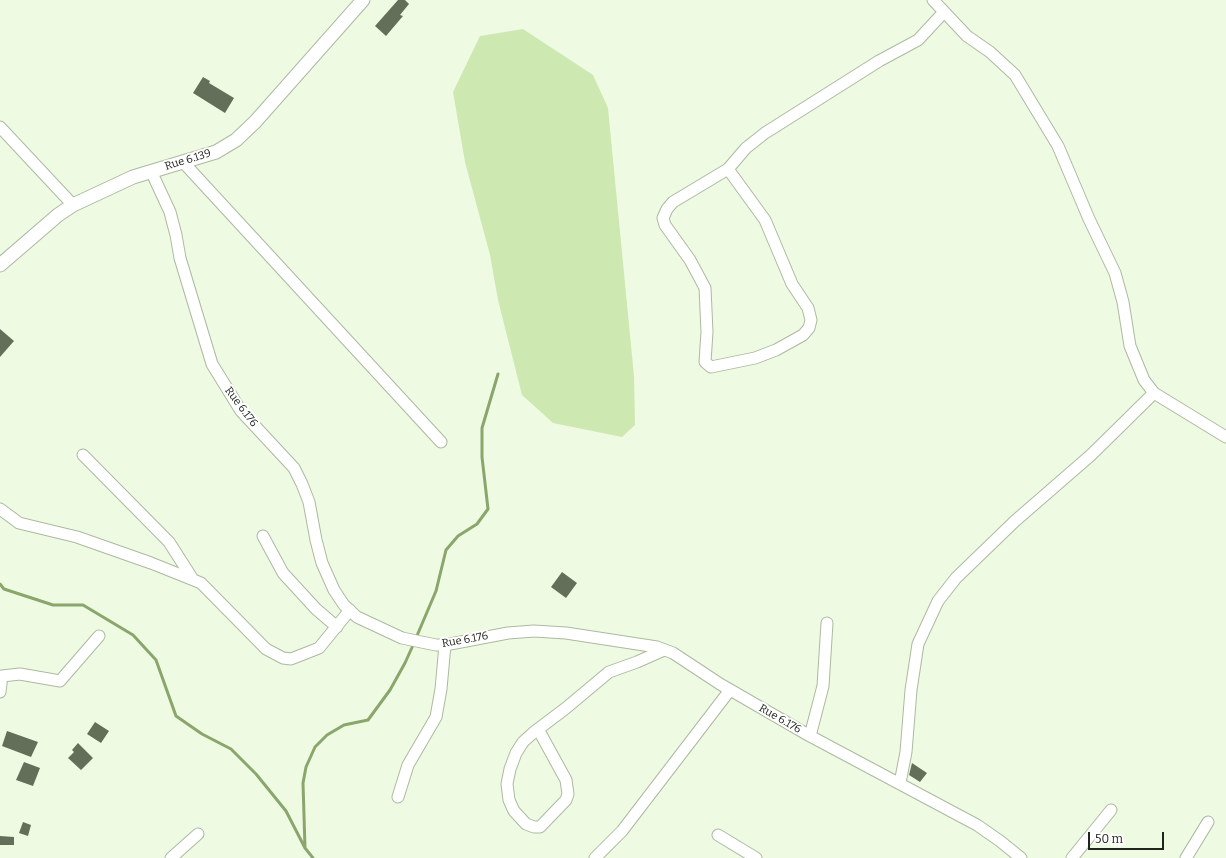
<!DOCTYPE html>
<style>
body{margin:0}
#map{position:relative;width:1226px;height:858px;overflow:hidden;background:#eefbe2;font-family:Bitter,serif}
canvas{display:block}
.scale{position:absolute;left:1088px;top:832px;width:76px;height:18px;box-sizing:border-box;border:2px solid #20251b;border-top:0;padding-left:5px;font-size:12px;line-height:14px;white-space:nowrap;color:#20251b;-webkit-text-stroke:3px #fff;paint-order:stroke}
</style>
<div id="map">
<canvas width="1226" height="858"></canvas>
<div class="scale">50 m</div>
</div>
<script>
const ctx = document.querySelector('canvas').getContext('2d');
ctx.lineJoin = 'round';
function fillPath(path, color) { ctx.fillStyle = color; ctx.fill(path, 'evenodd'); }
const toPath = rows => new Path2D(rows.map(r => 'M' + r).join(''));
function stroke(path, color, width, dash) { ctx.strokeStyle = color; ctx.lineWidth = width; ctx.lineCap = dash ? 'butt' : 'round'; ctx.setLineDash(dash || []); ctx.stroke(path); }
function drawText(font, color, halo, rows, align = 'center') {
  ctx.font = font + ' Bitter,serif'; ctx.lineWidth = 4; ctx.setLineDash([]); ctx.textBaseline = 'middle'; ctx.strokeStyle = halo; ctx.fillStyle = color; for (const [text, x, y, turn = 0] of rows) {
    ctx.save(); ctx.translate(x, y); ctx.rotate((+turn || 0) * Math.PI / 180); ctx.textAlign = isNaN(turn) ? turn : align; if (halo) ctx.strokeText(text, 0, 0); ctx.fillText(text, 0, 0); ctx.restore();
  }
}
const green = toPath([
 [523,29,593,75,608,108,634,376,635,425,622,437,553,423,522,395,498,300,490,255,465,162,453,92,480,36]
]);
const stream = toPath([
 [0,584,4,589,53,605,83,605,133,635,156,660,176,716,202,734,231,749,256,774,286,811,305,848,313,858],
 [416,638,436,591,446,550,458,536,477,524,488,509,482,457,482,428,498,374],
 [305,848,303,783,306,767,315,747,327,735,344,725,368,720,390,690,405,663,414,643]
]);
const building = toPath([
 [398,0,405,0,409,4,400,15,403,16,386,36,375,26],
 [203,77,210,81,209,83,234,98,225,113,193,93],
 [0,329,14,341,0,357],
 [562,572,577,583,566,598,551,587],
 [95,722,109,731,101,743,87,734],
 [7,731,38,742,31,757,2,746],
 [78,743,93,758,81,770,68,758,74,752,72,750],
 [24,762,40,768,33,786,16,780],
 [912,763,927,773,920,782,909,775],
 [23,822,31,825,28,836,19,833],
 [0,836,14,837,14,845,0,845]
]);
const minor = toPath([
 [933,0,967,36,990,52,1015,75,1058,146,1089,219,1115,273,1123,302,1130,346,1144,380,1154,393,1226,437],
 [0,127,73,205],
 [183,162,441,442],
 [728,169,765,220,792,284,808,308,811,320,809,328,803,335,776,350,755,358,711,367,705,362,707,332,705,288,690,260,665,225,663,218,667,209,673,202,728,169,746,148,765,133,879,61,918,40,944,12],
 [151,171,170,212,176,235,180,258,212,364,241,411,294,468,302,484,309,502,316,540,322,563,334,590,344,605,357,617,402,638,436,645,445,645,508,633,534,631,566,633,657,647,673,653,720,684,810,736,977,825,1000,841,1021,858],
 [83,455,169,542,192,578],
 [0,509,19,523,77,537,151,563,201,583,266,649,283,658,291,659,319,648,350,610],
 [263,536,283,573,316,609,337,627],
 [0,692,2,676,20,674,60,681,99,636],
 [538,729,566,780,568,794,566,800,540,827,534,827,526,824,514,811,509,800,507,784,510,769,516,753,523,742,533,733,566,708,609,672,637,662,664,650],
 [810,736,823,686,827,623],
 [900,783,906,752,911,690,918,644,938,601,956,578,1015,521,1091,455,1154,393],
 [398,797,408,765,436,717,441,689,445,645],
 [718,835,756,858],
 [171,858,198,834],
 [595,858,622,831,730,690],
 [1072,858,1111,810],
 [1186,858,1208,822]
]);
const tertiary = toPath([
 [0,265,58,215,73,205,133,177,216,152,236,140,255,122,363,0]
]);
const streetNames = [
 ["Rue 6.139",188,160,-17],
 ["Rue 6.176",241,407,53],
 ["Rue 6.176",465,640,-10],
 ["Rue 6.176",780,719,30]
];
fillPath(green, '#cee8b2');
stroke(stream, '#8aa66c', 3);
fillPath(building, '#646f59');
stroke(minor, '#adb9a1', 13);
stroke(tertiary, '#adb9a1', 15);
stroke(minor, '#fff', 11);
stroke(tertiary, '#fff', 13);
drawText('11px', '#20251b', '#fff', streetNames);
</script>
